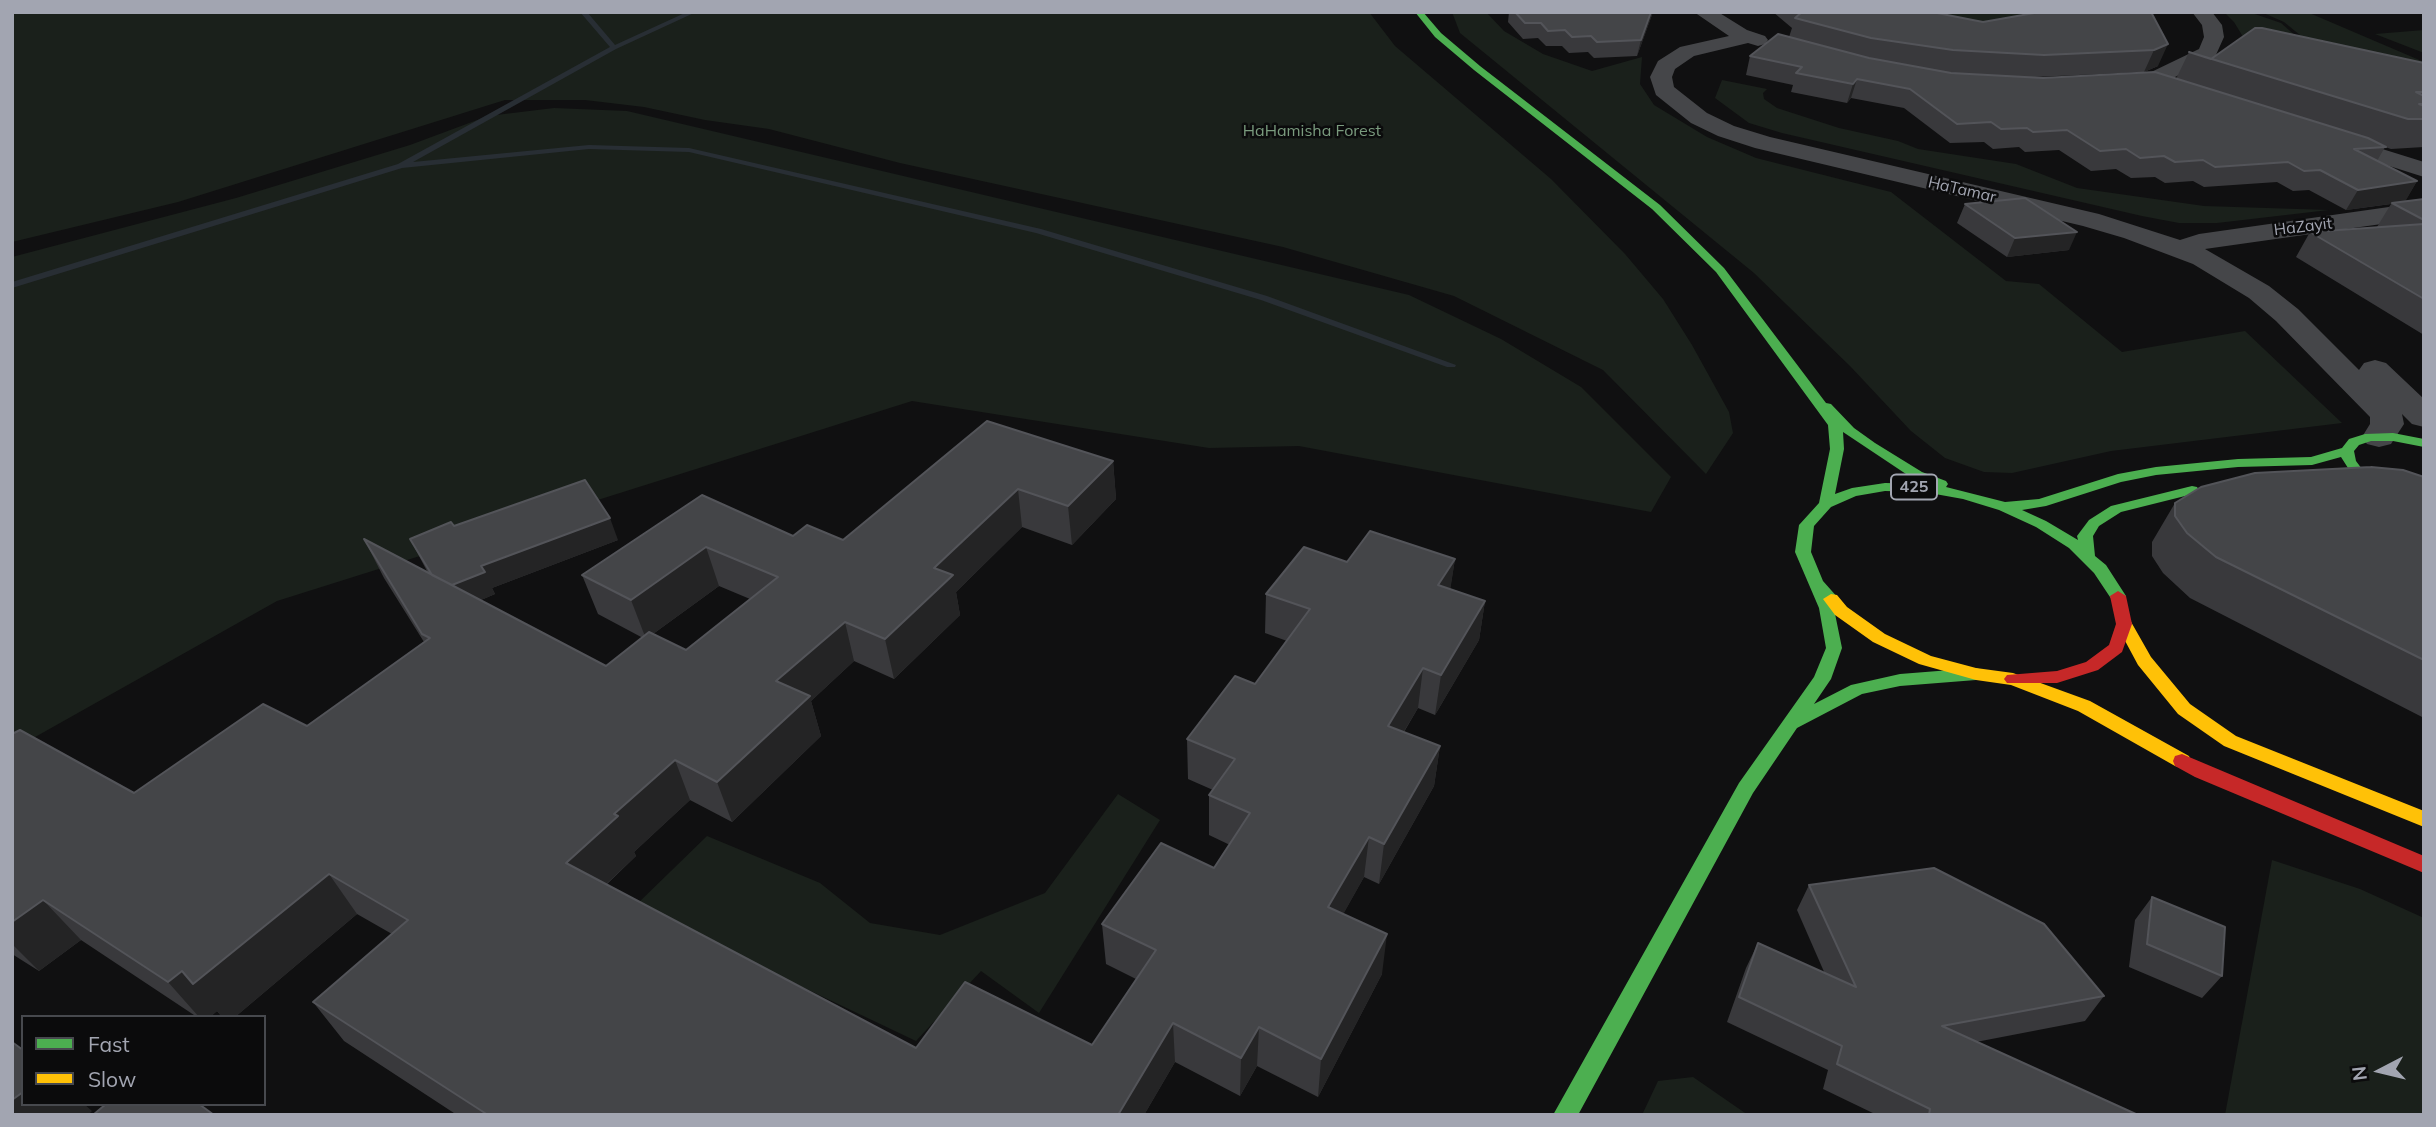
<!DOCTYPE html>
<style>
body{margin:0}
#map{position:relative;width:2436px;height:1127px;overflow:hidden;background:#101011;font-family:Mulish,sans-serif}
canvas{display:block}
.frame{position:absolute;inset:0;border:14px solid #a2a5b1;pointer-events:none}
.legend{position:absolute;left:21px;top:1015px;width:245px;height:91px;box-sizing:border-box;background:#0b0b0c;border:2px solid #47494e;margin:0;padding:9px 12px;list-style:none;font-size:21px;color:#a2a5b1}
.legend li{display:flex;align-items:center;gap:14px;height:35px}
.legend b{width:35px;border:2px solid #47494e}
.north{position:absolute;left:2345px;top:1036px;width:70px;height:70px;-webkit-text-stroke:5px #0b0b0c;paint-order:stroke;rotate:263deg;font-size:19px;font-weight:700;line-height:28px;text-align:center;color:#a2a5b1}
.north::after{content:'';display:block;margin:auto;width:24px;height:32px;background:#a2a5b1;clip-path:polygon(50% 0,100% 100%,50% 72%,0 100%)}
</style>
<div id="map">
<canvas width="2436" height="1127"></canvas>
<div class="frame"></div>
<ul class="legend">
<li><b style="height:9px;background:#4caf50"></b>Fast</li>
<li><b style="height:9px;background:#ffc107"></b>Slow</li>
</ul>
<div class="north">N</div>
</div>
<script>
const ctx = document.querySelector('canvas').getContext('2d');
ctx.lineJoin = 'round';
function fillPath(path, color) { ctx.fillStyle = color; ctx.fill(path, 'evenodd'); }
const toPath = rows => new Path2D(rows.map(r => 'M' + r).join(''));
function stroke(path, color, width, dash) { ctx.strokeStyle = color; ctx.lineWidth = width; ctx.lineCap = dash ? 'butt' : 'round'; ctx.setLineDash(dash || []); ctx.stroke(path); }
function drawText(font, color, halo, rows, align = 'center') {
  ctx.font = font + ' Mulish,sans-serif'; ctx.lineWidth = 5; ctx.setLineDash([]); ctx.textBaseline = 'middle'; ctx.strokeStyle = halo; ctx.fillStyle = color; for (const [text, x, y, turn = 0] of rows) {
    ctx.save(); ctx.translate(x, y); ctx.rotate((+turn || 0) * Math.PI / 180); ctx.textAlign = isNaN(turn) ? turn : align; if (halo) ctx.strokeText(text, 0, 0); ctx.fillText(text, 0, 0); ctx.restore();
  }
}
const green = toPath([
 [12,12,1369,12,1395,46,1551,179,1625,254,1663,299,1692,345,1729,412,1733,433,1706,474,1603,370,1454,296,1283,247,900,163,769,129,705,120,644,107,585,100,505,100,178,202,12,242],
 [1452,12,1486,12,1504,31,1543,54,1592,71,1642,57,1640,84,1654,105,1707,137,1756,158,1891,192,2006,281,2039,284,2122,352,2245,331,2342,423,2111,451,2012,473,1984,472,1945,458,1911,431,1850,366,1754,273,1460,33],
 [1874,12,2019,12,2022,17,2016,27],
 [2224,12,2249,12,2281,23,2315,53,2248,45,2234,22],
 [2261,12,2307,12,2424,62,2340,62,2322,53,2284,22],
 [2424,30,2424,53,2375,34],
 [1722,80,1767,89,1763,93,1764,99,1777,108,1839,128,1898,141,1918,149,2016,164,2077,188,2204,206,2329,210,2217,223,2179,223,2142,216,1782,133,1749,123,1715,98],
 [554,108,627,111,1409,295,1501,339,1581,387,1671,477,1651,512,1299,446,1209,448,912,401,277,601,12,750,12,257,236,198,410,145,488,116],
 [1118,794,1160,820,1039,1013,981,971,916,1041,634,907,707,836,820,883,870,923,940,935,1045,893],
 [2272,860,2360,889,2424,918,2424,1115,2225,1115],
 [1693,1077,1748,1115,1642,1115,1658,1081]
]);
const stream = toPath([
 [580,12,587,12,615,45,687,12,696,12,616,49,413,162,589,145,689,148,1041,229,1267,296,1456,365,1455,367,1447,367,1261,300,1036,233,689,152,589,149,402,168,12,288,12,282,398,164,610,47,580,12]
]);
const street = toPath([
 [1694,12,1718,12,1747,30,1765,36,1768,40,1765,44,1758,46,1748,43,1694,56,1675,69,1672,77,1674,87,1707,113,1734,126,1770,137,2099,214,2180,240,2199,234,2424,202,2424,218,2205,249,2269,286,2298,309,2359,370,2364,363,2375,360,2386,363,2424,399,2424,427,2412,424,2402,414,2404,424,2391,444,2379,447,2367,444,2362,437,2370,424,2370,417,2276,321,2249,298,2193,264,2124,238,2083,226,1755,148,1718,136,1691,123,1656,95,1650,77,1658,61,1680,47,1729,36,1694,12],
 [2192,12,2212,12,2222,25,2224,37,2215,57,2157,86,2114,90,2106,88,2103,83,2106,78,2145,75,2199,49,2204,37,2202,25,2192,12],
 [2331,133,2424,162,2424,177,2323,145,2319,140,2323,135,2331,133]
]);
const fast = toPath([
 [1415,12,1423,12,1441,33,1480,66,1660,205,1724,268,1826,403,1831,404,1854,428,1875,443,1922,472,1946,481,1948,484,1946,487,2005,502,2039,499,2118,474,2156,467,2238,459,2311,457,2342,448,2349,439,2365,434,2393,433,2424,439,2424,447,2393,441,2371,441,2359,445,2354,451,2356,461,2365,473,2385,487,2424,503,2424,513,2375,493,2355,479,2341,457,2312,465,2238,467,2156,475,2121,482,2046,506,2022,510,2046,521,2078,540,2077,536,2089,520,2111,506,2192,486,2197,487,2199,490,2197,493,2121,512,2099,526,2093,536,2095,556,2106,565,2126,596,2118,601,2112,600,2094,573,2069,548,2036,527,1999,510,1963,499,1924,492,1885,491,1856,496,1831,507,1814,526,1811,552,1823,581,1839,599,1833,604,1842,648,1831,679,1814,704,1851,685,1900,674,1976,668,1982,670,1985,674,1982,678,1976,680,1900,686,1862,694,1797,728,1753,793,1578,1115,1553,1115,1739,783,1814,677,1826,648,1819,608,1795,552,1799,525,1819,503,1830,449,1828,425,1716,272,1652,209,1474,70,1435,37,1415,12],
 [1843,432,1912,478,1929,484,1885,483,1852,488,1835,494,1844,449,1843,432]
]);
const slow = toPath([
 [1831,594,1837,595,1847,607,1885,634,1931,656,1976,668,2013,673,2090,701,2189,756,2191,761,2189,766,2182,768,2175,766,2078,711,2011,685,1976,680,1919,664,1873,642,1835,615,1823,599,1831,594],
 [2124,618,2130,620,2151,657,2190,704,2236,736,2424,811,2424,827,2224,746,2178,714,2138,665,2116,624,2124,618]
]);
const jam = toPath([
 [2118,591,2126,596,2132,624,2122,652,2098,670,2057,683,2007,683,2004,679,2007,675,2057,671,2086,662,2109,645,2116,624,2110,596,2118,591],
 [2182,754,2424,856,2424,873,2195,777,2175,766,2173,761,2175,756,2182,754]
]);
const wall = toPath([
 [1509,12,1653,12,1637,56,1594,58,1588,52,1569,53,1562,46,1546,46,1538,38,1523,39,1508,22],
 [1773,12,1932,12,1983,22,2151,12,2158,66,2144,72,2035,77,2176,79,2189,52,2211,59,2424,63,2424,147,2391,149,2385,147,2377,161,2417,181,2405,201,2424,199,2424,335,2296,257,2310,232,2377,227,2391,204,2346,210,2309,190,2293,191,2277,182,2204,187,2193,181,2165,183,2155,177,2131,178,2116,169,2091,171,2059,150,2025,152,2019,147,1993,149,1984,142,1950,143,1904,108,1851,98,1847,103,1791,92,1793,85,1746,75,1750,56,1789,37,1792,28],
 [1965,204,2069,250,2007,257,1957,223],
 [1113,461,1116,499,1072,545,1022,527,956,592,960,615,894,679,854,661,811,701,821,736,732,822,690,800,634,852,636,856,606,885,916,1048,1092,1045,1136,979,1106,964,1102,924,1214,868,1230,845,1209,835,1209,795,1213,790,1188,779,1187,739,1255,684,1287,641,1265,633,1266,594,1347,562,1455,559,1450,589,1485,601,1479,640,1435,715,1418,708,1404,732,1440,746,1434,786,1379,884,1364,877,1343,914,1382,974,1318,1097,1257,1066,1240,1096,1175,1062,1144,1115,457,1115,344,1041,313,1002,392,934,357,914,235,1017,222,1017,217,1011,210,1017,197,1017,81,940,39,971,12,954,12,734,134,793,307,726,424,642,384,578,364,539,428,573,410,539,454,526,618,540,492,588,495,594,481,600,606,666,643,638,598,614,582,575,702,495,793,536,843,540],
 [719,586,750,599,686,650,653,634],
 [2424,477,2424,718,2190,598,2163,573,2152,556,2152,542,2175,503],
 [1809,885,2104,996,2085,1021,1976,1042,2138,1115,1877,1115,1823,1089,1828,1070,1727,1022,1746,968,1758,943,1825,974,1797,910],
 [2152,897,2222,976,2202,998,2129,967,2135,920]
]);
const shadedWall = toPath([
 [1651,12,1653,12,1637,56,1641,40],
 [2168,44,2158,66,2144,72,2154,50],
 [1857,79,1851,98,1847,103,1853,84],
 [2417,181,2405,202,2346,210,2358,190],
 [2077,232,2069,250,2007,257,2015,238],
 [1113,461,1116,499,1072,545,1068,506],
 [1018,489,1022,527,956,592,960,615,894,679,885,639,934,568],
 [610,518,618,540,492,588,495,594,453,612,442,590,481,566],
 [706,547,719,586,646,639,631,600],
 [1455,559,1449,598,1438,585],
 [1485,601,1479,640,1435,715,1441,675],
 [845,622,854,661,811,701,821,736,732,822,717,782,776,681],
 [1423,668,1418,708,1383,766,1388,726],
 [1440,746,1434,786,1379,884,1384,844],
 [675,760,690,800,634,852,636,856,586,903,566,863,614,814],
 [1369,837,1364,877,1325,947,1328,907],
 [329,874,357,914,235,1017,222,1017,217,1011,210,1017,199,1017,168,982,182,971],
 [43,900,81,940,39,971,12,944,12,922],
 [1387,934,1382,974,1318,1097,1321,1059],
 [1173,1023,1175,1062,1144,1115,1118,1115],
 [1259,1027,1257,1066,1240,1096,1241,1058],
 [23,1092,23,1104,84,1104,92,1111,88,1115,12,1115,12,1100]
]);
const building = toPath([
 [1515,12,1651,12,1641,40,1597,42,1591,36,1572,37,1565,30,1548,31,1541,23,1525,23,1515,12],
 [1802,12,1932,12,1983,22,2040,12,2151,12,2168,44,2154,50,2044,55,1953,50,1871,38,1795,18,1802,12],
 [2255,28,2262,28,2424,63,2424,92,2416,92,2424,96,2424,104,2419,104,2424,106,2424,119,2408,119,2189,52,2211,59,2255,28],
 [1778,34,1869,58,1951,73,2043,78,2155,72,2368,138,2386,147,2354,149,2417,181,2358,190,2320,170,2304,171,2288,162,2215,167,2203,160,2175,162,2164,156,2140,158,2126,149,2100,151,2067,130,2033,132,2027,128,2001,129,1991,122,1957,124,1910,89,1857,79,1853,84,1796,73,1802,67,1750,56,1778,34],
 [2025,198,2077,232,2015,238,1965,204,2025,198],
 [2424,199,2424,220,2392,203,2424,199],
 [2424,224,2424,299,2310,232,2424,224],
 [987,421,1113,461,1068,506,1018,489,934,568,953,575,885,639,845,622,776,681,810,696,717,782,675,760,614,814,618,816,566,863,916,1048,965,982,1092,1045,1156,950,1102,924,1161,843,1214,868,1250,813,1209,795,1235,759,1187,739,1235,676,1255,684,1310,609,1266,594,1304,547,1347,562,1370,531,1455,559,1438,585,1485,601,1441,675,1423,668,1388,726,1440,746,1384,844,1369,837,1328,907,1387,934,1321,1059,1259,1027,1241,1058,1173,1023,1118,1115,488,1115,313,1002,408,920,329,874,193,984,182,971,168,982,43,900,12,922,12,734,20,730,134,793,263,704,307,726,430,638,422,634,364,539,606,666,649,632,686,650,778,577,706,547,631,600,582,575,702,495,793,536,807,525,843,540,987,421],
 [2371,467,2403,470,2424,477,2424,660,2216,557,2187,533,2175,516,2175,503,2201,487,2255,473,2371,467],
 [585,480,610,518,481,566,485,572,452,585,432,575,410,539,451,522,454,526,585,480],
 [1934,868,2044,924,2104,996,1942,1026,2138,1115,1929,1115,1930,1109,1837,1064,1842,1046,1739,997,1758,943,1856,987,1809,885,1934,868],
 [2152,897,2225,927,2222,976,2147,944,2152,897],
 [12,1042,23,1050,23,1092,12,1100,12,1042],
 [106,1104,199,1104,214,1115,93,1115,106,1104]
]);
const farParknames = [
 ["HaHamisha Forest",1312,131]
];
const farStreetnames = [
 ["HaTamar",1962,190,13],
 ["HaZayit",2303,227,-7]
];
const shields = [
 [1914,487,46]
];
const shieldNames = [
 ["425",1914,487]
];
fillPath(green, '#1a201b');
fillPath(stream, '#282e34');
fillPath(street, '#454649');
fillPath(fast, '#4caf50');
fillPath(slow, '#ffc107');
fillPath(jam, '#c62828');
fillPath(wall, '#39393c');
fillPath(shadedWall, '#242425');
fillPath(building, '#444548');
stroke(building, '#535459', 2);
drawText('16px', '#7a9b7e', '#0b0b0c', farParknames);
drawText('16px', '#a2a5b1', '#0b0b0c', farStreetnames);
for (const [x, y, w] of shields) { const box = new Path2D(); box.roundRect(x - w / 2, y - 12.5, w, 25, 5); ctx.fillStyle = '#0b0b0c'; ctx.fill(box); stroke(box, '#a2a5b1', 2); }
drawText('bold 16px', '#a2a5b1', null, shieldNames);
</script>
